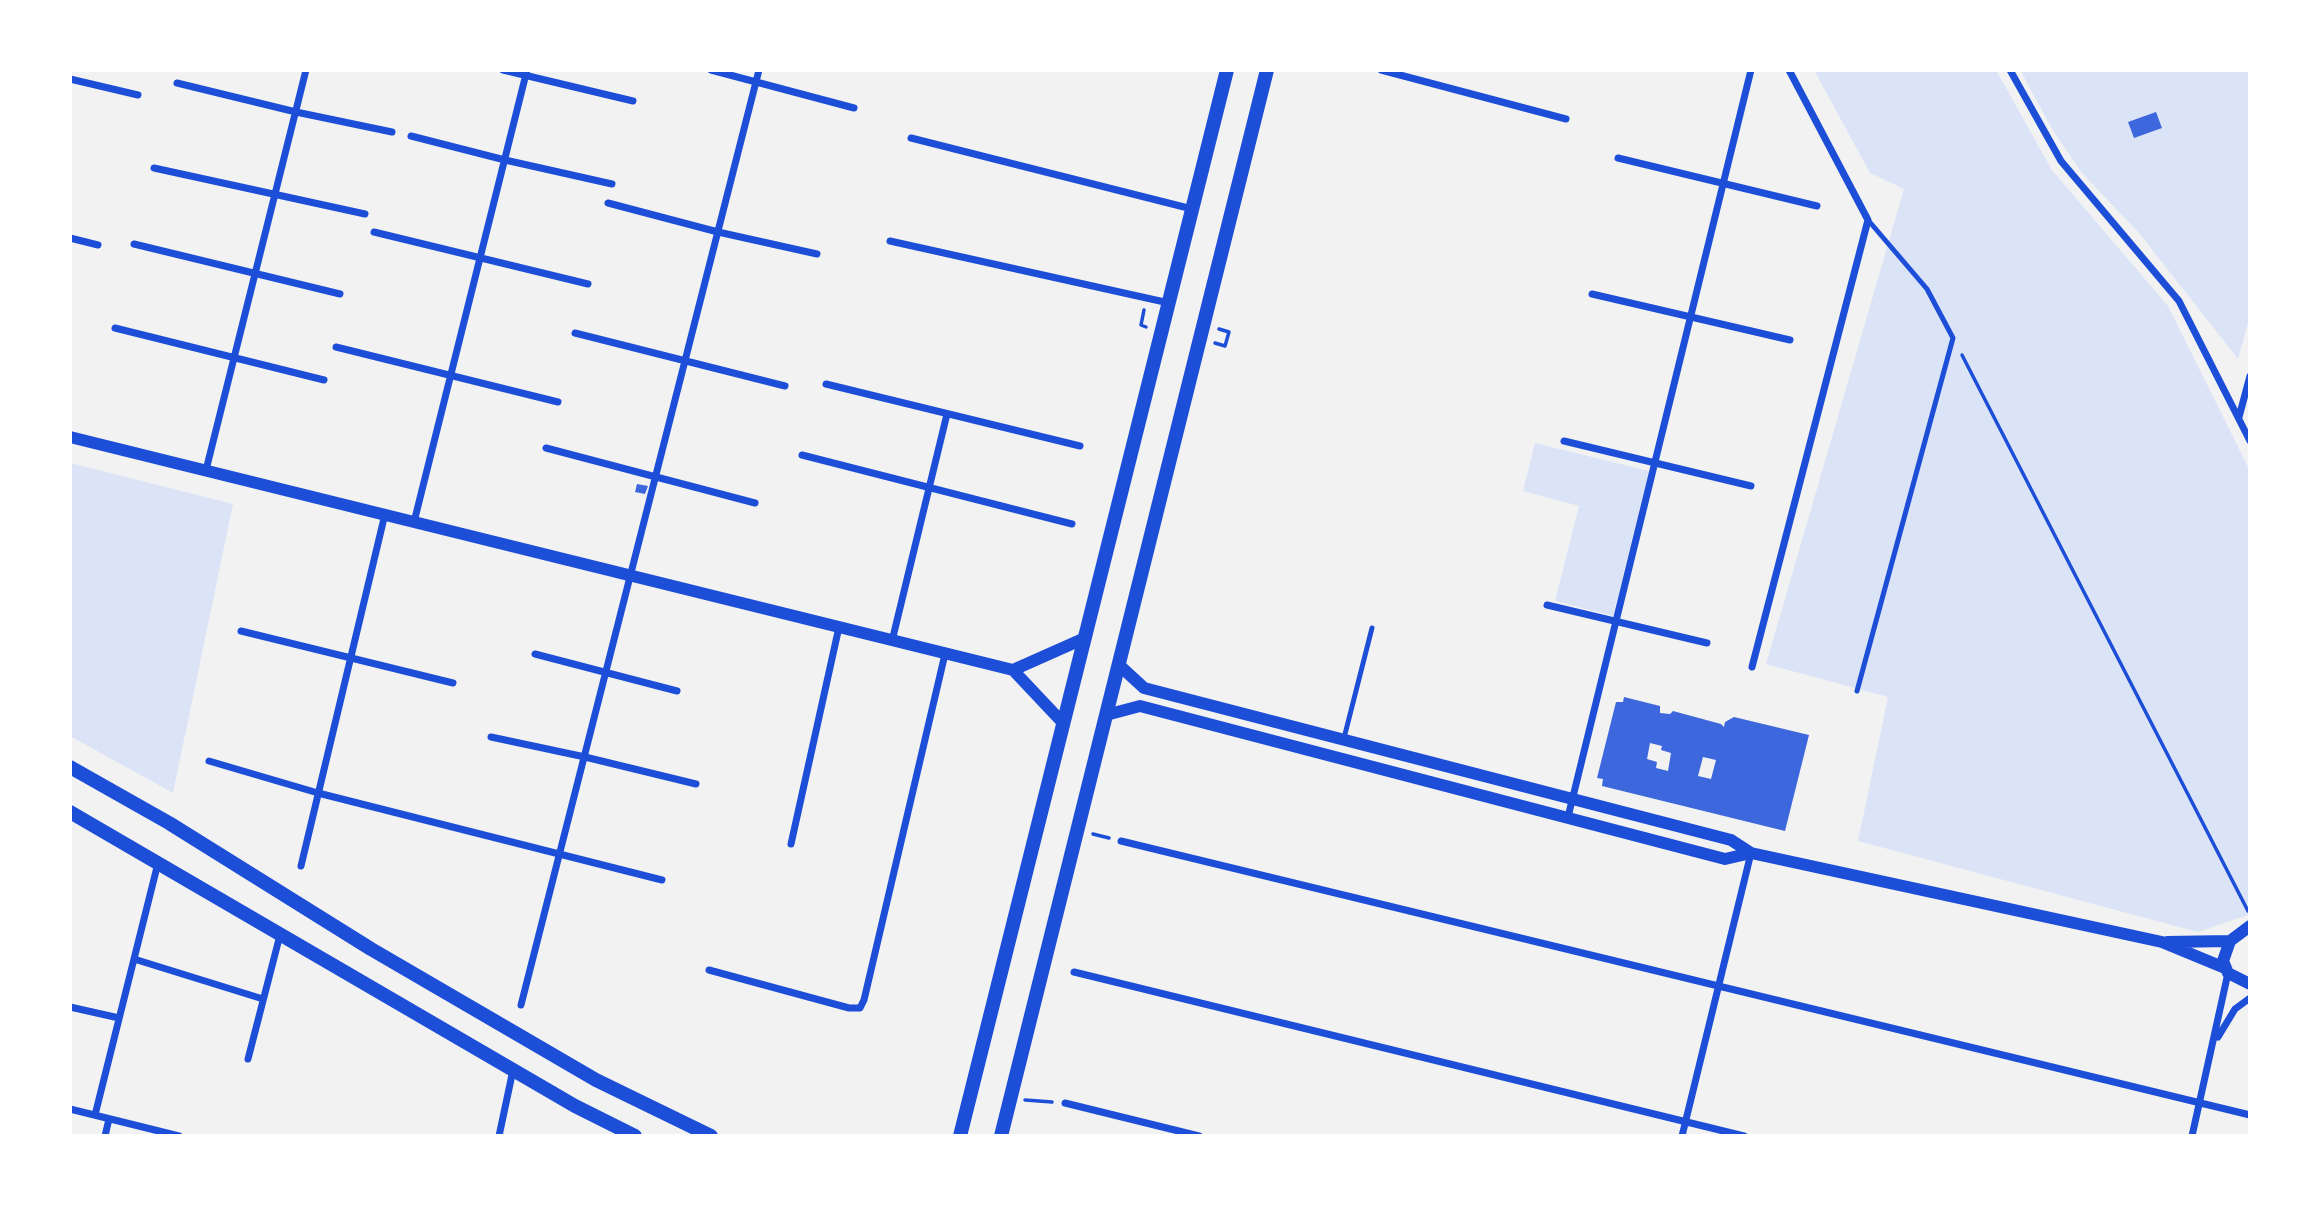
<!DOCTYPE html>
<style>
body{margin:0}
#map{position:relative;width:2320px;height:1206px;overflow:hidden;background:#f2f2f2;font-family:Spectral,serif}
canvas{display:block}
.frame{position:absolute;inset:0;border:72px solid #fff;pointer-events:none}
</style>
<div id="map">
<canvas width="2320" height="1206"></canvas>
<div class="frame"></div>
</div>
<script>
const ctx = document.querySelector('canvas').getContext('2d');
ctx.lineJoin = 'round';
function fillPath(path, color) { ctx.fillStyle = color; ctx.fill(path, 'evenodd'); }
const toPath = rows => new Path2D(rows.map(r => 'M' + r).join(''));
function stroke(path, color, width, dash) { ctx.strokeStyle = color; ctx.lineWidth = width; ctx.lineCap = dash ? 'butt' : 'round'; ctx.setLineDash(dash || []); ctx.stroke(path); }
const green = toPath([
 [1814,70,1996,70,2052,170,2168,306,2250,471,2250,914,2198,932,1858,841,1888,697,1766,664,1904,189,1870,173],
 [2020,70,2250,70,2250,316,2238,359,2139,233,2081,172,2052,129],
 [1535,443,1649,471,1613,616,1555,601,1579,506,1523,491],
 [70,463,233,504,173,793,70,736]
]);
const building = toPath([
 [2156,112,2162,128,2134,138,2128,122],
 [637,484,648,486,645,494,635,492],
 [1624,697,1660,706,1660,713,1670,714,1673,711,1721,724,1724,727,1725,722,1734,717,1809,735,1785,831,1602,786,1603,779,1597,778,1616,702,1623,702],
 [1650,743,1662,746,1661,750,1671,753,1668,771,1656,768,1657,762,1647,759],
 [1703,757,1716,760,1711,779,1698,776]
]);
const path = toPath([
 [1144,310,1141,325,1146,327],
 [1215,343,1225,346,1229,332,1219,329],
 [1962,355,2248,911],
 [1093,834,1109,838],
 [1025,1100,1052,1102]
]);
const service = toPath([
 [1857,691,1953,338,1927,289,1868,220],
 [1344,738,1372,628]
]);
const minor = toPath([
 [503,70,633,101],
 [711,70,854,108],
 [1381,70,1566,119],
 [2010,70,2061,161,2179,301,2250,441],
 [70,79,138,95],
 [177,83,296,112,392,132],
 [411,136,505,160,612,184],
 [911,138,1192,209],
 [1618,158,1817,206],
 [154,168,365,214],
 [608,203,718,232,817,254],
 [374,232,588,284],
 [70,238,98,245],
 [890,241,1169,303],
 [134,244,340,294],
 [1592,294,1790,340],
 [115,328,324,380],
 [575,333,785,386],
 [336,347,558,402],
 [826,384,1080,446],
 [2239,417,2250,376],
 [1564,441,1751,486],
 [546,448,755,503],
 [802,455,1072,524],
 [206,470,306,70],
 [414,522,527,70],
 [1547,605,1707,643],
 [241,631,453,683],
 [892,641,947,414],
 [535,654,677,691],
 [1752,667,1868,220,1789,70],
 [491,737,585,757,696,784],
 [209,761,318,793,662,880],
 [1568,817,1751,70],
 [1121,841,2250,1115],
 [791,844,839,627],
 [301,866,385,514],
 [134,959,263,999],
 [709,970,849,1008,860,1008,864,1000,945,654],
 [1074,972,1744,1136],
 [521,1005,759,70],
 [70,1007,119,1018],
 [2218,1037,2235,1009,2250,998],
 [248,1059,280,935],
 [1065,1103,1199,1136],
 [70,1109,179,1136],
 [95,1115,158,863],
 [105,1136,109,1119],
 [499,1136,513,1070],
 [1682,1136,1751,853],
 [2192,1136,2228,973]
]);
const tertiary = toPath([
 [70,437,1013,670,1063,723],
 [1119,665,1144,688,1731,840,1751,853,2162,942,2225,968],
 [1013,670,1085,638],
 [1106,715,1140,706,1725,859,1751,853],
 [2250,926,2230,941,2223,961,2228,973,2250,984],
 [2167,942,2230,941]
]);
const secondary = toPath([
 [70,767,169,823,371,949,596,1080,711,1136],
 [70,812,575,1106,635,1136],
 [960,1136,1227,70],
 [1001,1136,1267,70]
]);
fillPath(green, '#dbe4f7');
fillPath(building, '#3d67dc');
stroke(path, '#1d4ed8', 3.5);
stroke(service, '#1d4ed8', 5);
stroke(minor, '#1d4ed8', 7);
stroke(tertiary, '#1d4ed8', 12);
stroke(secondary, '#1d4ed8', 14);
</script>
